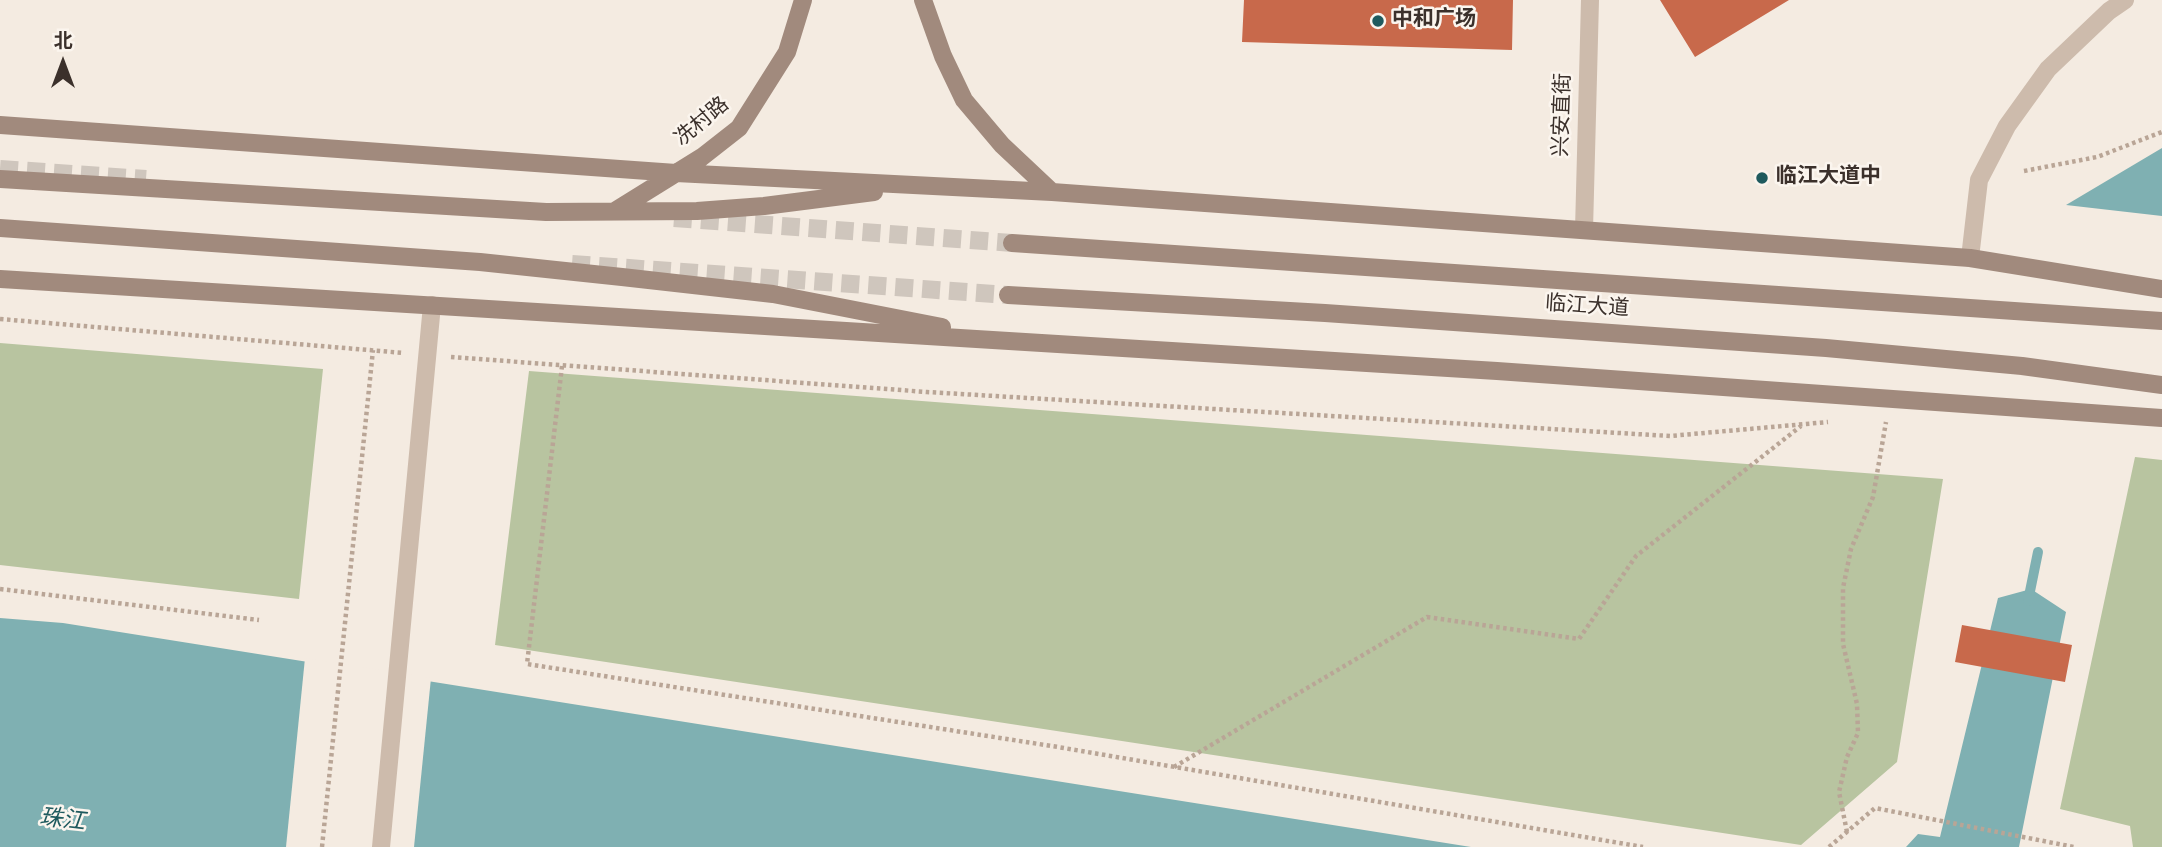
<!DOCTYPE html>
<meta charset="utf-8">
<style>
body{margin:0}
#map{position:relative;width:2162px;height:847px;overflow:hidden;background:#f4ebe1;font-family:Overpass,"Noto Sans SC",sans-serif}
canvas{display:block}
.north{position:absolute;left:28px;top:28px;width:70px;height:70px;-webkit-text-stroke:5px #fbf5ee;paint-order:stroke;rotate:0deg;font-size:19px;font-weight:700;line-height:28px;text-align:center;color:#3b302b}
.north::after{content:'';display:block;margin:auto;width:24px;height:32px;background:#3b302b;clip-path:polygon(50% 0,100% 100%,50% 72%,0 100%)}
</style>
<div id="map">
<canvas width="2162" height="847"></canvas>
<div class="north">北</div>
</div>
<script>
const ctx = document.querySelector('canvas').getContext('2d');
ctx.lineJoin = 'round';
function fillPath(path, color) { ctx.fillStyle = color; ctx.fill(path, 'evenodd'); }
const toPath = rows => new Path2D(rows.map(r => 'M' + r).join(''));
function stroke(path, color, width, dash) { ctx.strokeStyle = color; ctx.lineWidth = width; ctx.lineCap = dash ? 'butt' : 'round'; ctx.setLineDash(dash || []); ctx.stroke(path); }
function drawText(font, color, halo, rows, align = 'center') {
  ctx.font = font + ' Overpass,"Noto Sans SC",sans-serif'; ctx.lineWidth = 5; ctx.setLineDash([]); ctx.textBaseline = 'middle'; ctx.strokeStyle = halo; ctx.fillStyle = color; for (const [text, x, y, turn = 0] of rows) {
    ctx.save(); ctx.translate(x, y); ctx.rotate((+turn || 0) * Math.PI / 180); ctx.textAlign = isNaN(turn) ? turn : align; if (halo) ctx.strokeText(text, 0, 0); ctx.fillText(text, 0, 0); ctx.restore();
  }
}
const green = toPath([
 [0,343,323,369,299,599,0,565],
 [529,371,1943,479,1897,762,1801,845,495,645],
 [2135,457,2162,460,2162,847,2133,847,2130,826,2060,809]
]);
const water = toPath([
 [2162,148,2162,216,2066,205],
 [2031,589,2066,612,2019,847,1906,847,1918,834,1940,837,1998,598],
 [0,618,63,623,1471,847,0,847]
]);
const pier = toPath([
 [305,658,431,678,414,847,286,847]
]);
const stream = toPath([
 [2028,601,2038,552]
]);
const building = toPath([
 [1244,0,1513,0,1512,50,1242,42],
 [1660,0,1789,0,1695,57],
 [1962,625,2072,645,2065,682,1955,662]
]);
const secondaryTunnel = toPath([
 [0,169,146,179],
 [674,218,1012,243],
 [572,264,1008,295]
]);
const path = toPath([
 [2024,171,2097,157,2162,132],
 [0,319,404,353],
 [451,357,927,392,1670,436,1828,422],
 [562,366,527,664,1058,747,1643,847],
 [0,589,259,620],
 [1174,767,1427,617,1579,639,1636,556,1801,426],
 [1847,832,1839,792,1847,757,1858,733,1857,704,1843,644,1843,588,1851,549,1873,497,1886,422],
 [322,847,373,350],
 [1829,847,1875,808,2074,847]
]);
const service = toPath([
 [381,847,432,305]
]);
const minor = toPath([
 [1584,230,1590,0]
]);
const tertiary = toPath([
 [1970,258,1979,180,2007,126,2048,69,2109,11,2125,0]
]);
const secondary = toPath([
 [923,0,943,56,964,100,1002,145,1052,192],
 [0,125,676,173,1052,192,1970,258,2162,289],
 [0,179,546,212,697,211,764,206,874,192],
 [615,211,702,157,739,128,787,52,803,0],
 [0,228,480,262,622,277,773,294,942,327],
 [1012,243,2162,321],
 [0,279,1497,371,2162,418],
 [1008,295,1325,313,1826,348,2022,366,2162,385]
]);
const markers = [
 [1378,21,7,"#1f5a5e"],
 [1762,178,7,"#1f5a5e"]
];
const poiNames = [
 ["中和广场",1392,21],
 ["临江大道中",1776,178]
];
const streetNames = [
 ["兴安直街",1564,115,-88],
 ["冼村路",703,123,-40],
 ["临江大道",1587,308,4]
];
const waterNames = [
 ["珠江",62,822,6]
];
fillPath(green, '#b8c4a0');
fillPath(water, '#7fb0b2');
fillPath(pier, '#f4ebe1');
stroke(stream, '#7fb0b2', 10);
fillPath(building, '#c8694b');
stroke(secondaryTunnel, '#cfc6bd', 18, [18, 9]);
stroke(path, '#b9a596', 4.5, [3.5, 3.5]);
stroke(service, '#cdbbac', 18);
stroke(minor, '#cdbbac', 18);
stroke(tertiary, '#cdbbac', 18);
stroke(secondary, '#a18a7d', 18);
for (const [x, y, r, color] of markers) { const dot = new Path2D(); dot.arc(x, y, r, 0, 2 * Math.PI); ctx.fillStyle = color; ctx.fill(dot); stroke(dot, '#fbf5ee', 2.5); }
drawText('bold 21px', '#3b302b', '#fbf5ee', poiNames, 'left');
drawText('21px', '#3b302b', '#fbf5ee', streetNames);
drawText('italic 23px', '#1f5a5e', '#fbf5ee', waterNames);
</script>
